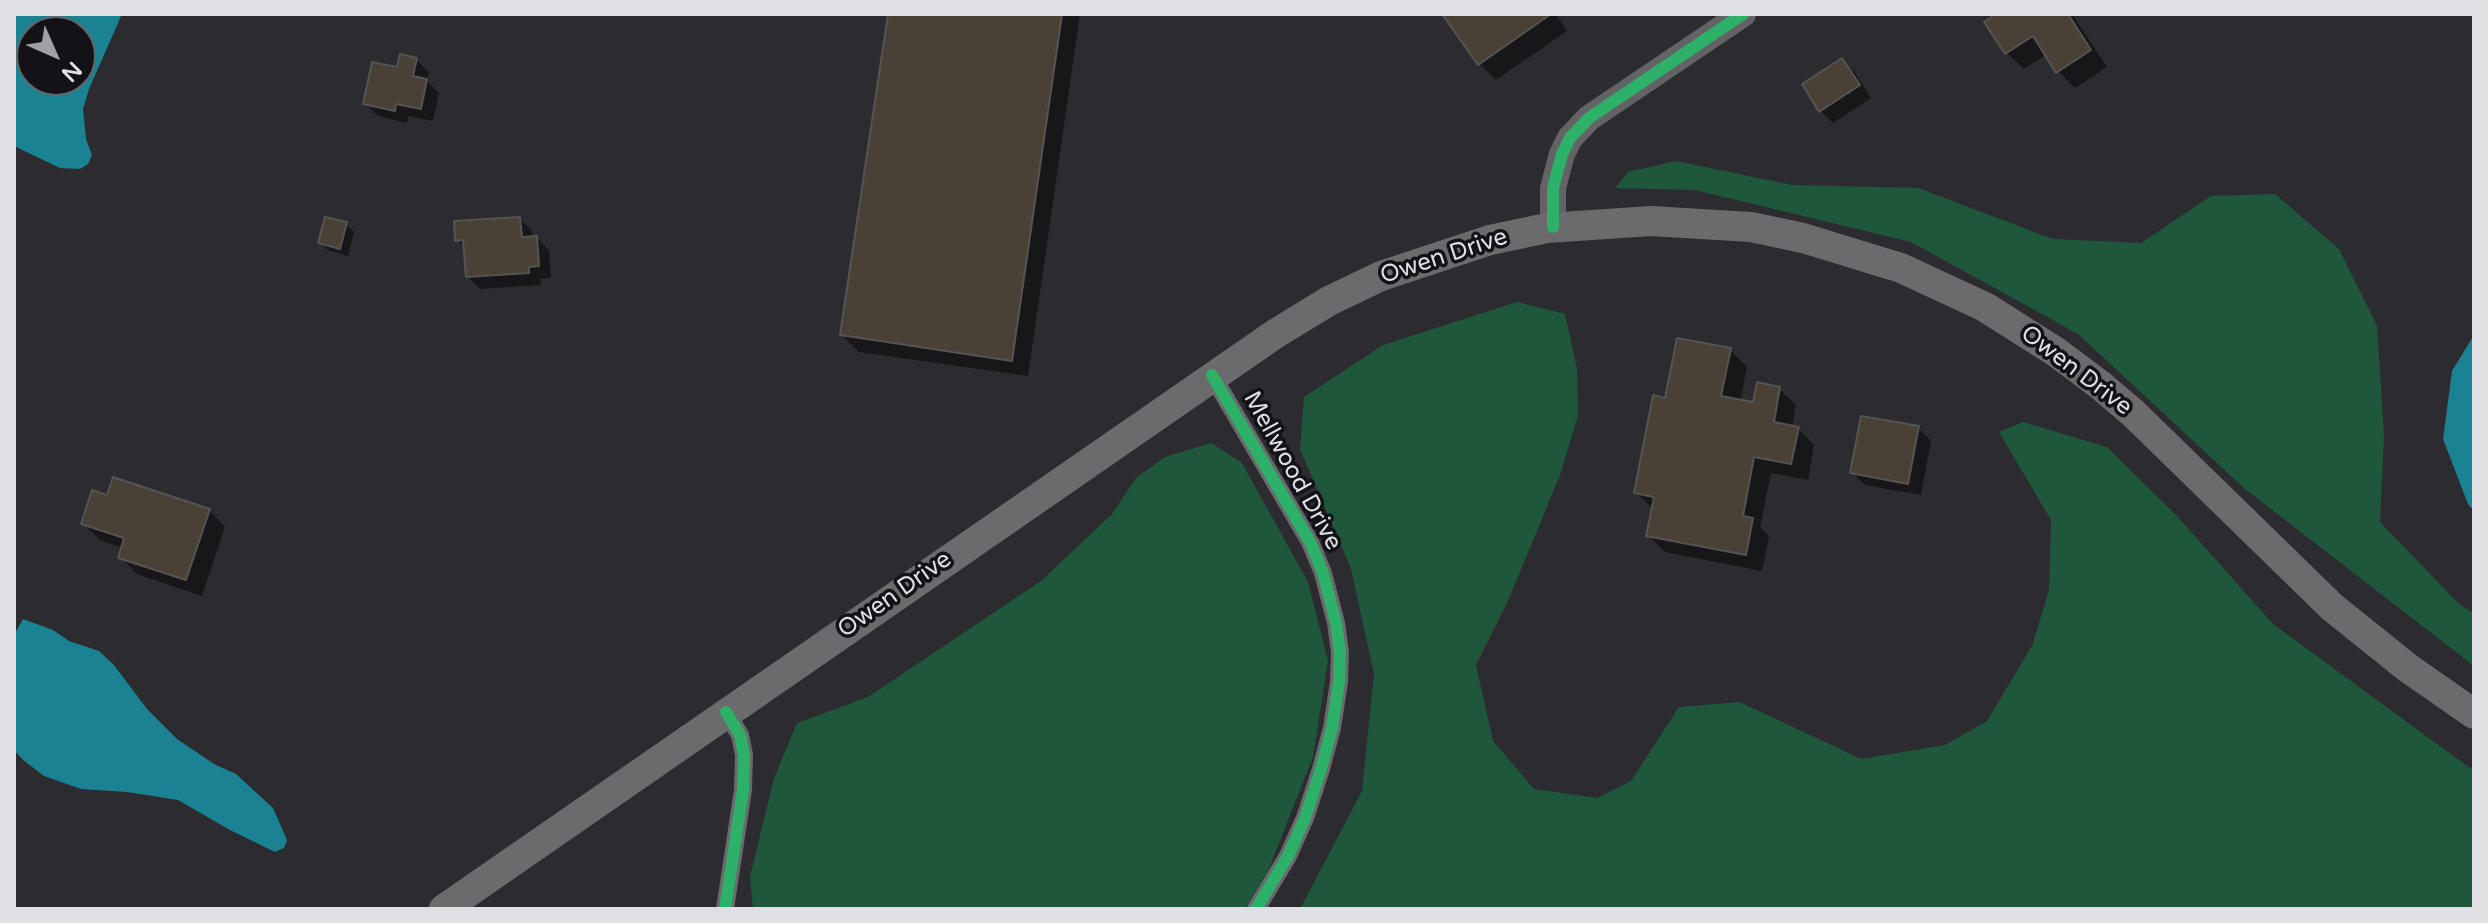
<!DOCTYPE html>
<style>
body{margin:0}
#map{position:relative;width:2488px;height:923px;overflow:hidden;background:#2c2c30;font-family:"Varela Round",sans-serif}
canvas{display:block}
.frame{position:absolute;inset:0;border:16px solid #dfdfe4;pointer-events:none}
.north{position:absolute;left:16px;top:16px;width:80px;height:80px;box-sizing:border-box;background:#131317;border:2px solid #656569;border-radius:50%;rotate:135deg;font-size:22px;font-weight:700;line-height:32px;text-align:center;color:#dfdfe4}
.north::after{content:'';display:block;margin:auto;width:28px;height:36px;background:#a0a0a5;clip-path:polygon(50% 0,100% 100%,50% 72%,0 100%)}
</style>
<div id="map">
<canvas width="2488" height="923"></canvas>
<div class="frame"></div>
<div class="north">N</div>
</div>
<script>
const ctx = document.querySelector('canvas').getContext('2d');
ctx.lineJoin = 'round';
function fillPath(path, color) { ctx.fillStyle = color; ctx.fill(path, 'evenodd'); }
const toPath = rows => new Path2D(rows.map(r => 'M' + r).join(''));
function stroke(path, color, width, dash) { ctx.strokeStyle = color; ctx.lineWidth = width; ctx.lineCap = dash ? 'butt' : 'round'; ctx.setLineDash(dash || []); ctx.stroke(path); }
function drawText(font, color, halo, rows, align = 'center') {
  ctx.font = font + ' "Varela Round",sans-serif'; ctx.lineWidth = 7; ctx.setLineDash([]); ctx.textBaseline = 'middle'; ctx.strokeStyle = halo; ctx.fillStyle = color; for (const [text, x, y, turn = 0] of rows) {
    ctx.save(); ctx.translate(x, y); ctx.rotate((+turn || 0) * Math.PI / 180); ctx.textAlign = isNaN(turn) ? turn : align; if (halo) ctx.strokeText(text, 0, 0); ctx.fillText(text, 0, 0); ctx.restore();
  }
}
const green = toPath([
 [1676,161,1792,185,1918,188,2053,239,2141,243,2211,196,2275,194,2339,249,2377,326,2384,435,2380,522,2460,605,2474,613,2474,666,2245,489,2078,334,1911,242,1695,190,1615,188,1628,172],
 [1517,302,1565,314,1577,369,1578,415,1560,475,1508,601,1476,665,1493,741,1534,789,1597,798,1631,781,1679,707,1740,702,1861,759,1945,745,1987,721,2032,646,2049,590,2051,520,1999,432,2023,422,2107,447,2177,516,2273,624,2474,771,2474,909,1300,909,1362,791,1374,674,1351,569,1300,449,1304,397,1383,345],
 [1211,443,1242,463,1308,582,1328,661,1313,757,1268,871,1245,909,753,909,750,877,774,778,797,723,868,697,1041,581,1112,514,1136,478,1165,457]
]);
const water = toPath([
 [14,14,122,14,89,89,83,109,86,139,92,155,88,164,80,169,60,168,14,146],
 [32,32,80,32,80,80,32,80],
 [2474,335,2474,511,2468,504,2443,439,2452,371],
 [23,619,53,630,69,641,99,651,114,665,147,709,177,739,214,764,236,774,273,808,287,840,284,848,275,852,230,830,178,800,127,792,81,789,44,776,23,760,14,750,14,635]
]);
const shadow = toPath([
 [890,14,1080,14,1028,376,859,352,842,335],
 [1445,14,1556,14,1567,31,1496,80,1479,64],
 [2000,14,2072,14,2107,67,2075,88,2058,71,2047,54,2024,69,2007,53],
 [416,60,429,72,427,81,439,93,433,121,408,116,407,123,378,116,365,104,399,69],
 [1842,60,1855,73,1871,98,1833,123,1821,111],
 [520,219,532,231,533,238,537,238,549,250,551,278,540,279,541,285,480,289,468,277,466,248,457,240],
 [346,224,354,232,348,256,328,250,320,242],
 [1730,350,1747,367,1740,402,1755,405,1779,389,1796,405,1792,427,1798,428,1814,445,1808,480,1771,473,1760,527,1769,536,1762,571,1665,552,1648,535,1654,510,1636,492,1667,400],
 [1918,428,1931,441,1921,495,1865,485,1852,472],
 [108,498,209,510,225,527,202,596,137,574,120,557,123,548,100,540,83,523]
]);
const building = toPath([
 [888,14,1062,14,1012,361,840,335,888,14],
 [1442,14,1551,14,1478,65,1442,14],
 [1996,14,2068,14,2091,50,2056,73,2033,36,2005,54,1984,22,1996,14],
 [400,54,417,58,413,76,427,79,421,109,396,104,395,111,363,104,372,62,397,67,400,54],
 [1842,58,1860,85,1819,112,1802,84,1842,58],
 [325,217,347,222,340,249,318,243,325,217],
 [520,217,522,237,537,236,539,266,529,267,529,273,466,277,463,240,455,241,454,221,520,217],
 [1677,338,1731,348,1721,396,1753,402,1757,382,1780,387,1774,422,1799,427,1791,464,1754,457,1743,516,1753,518,1746,555,1646,536,1654,497,1634,493,1653,395,1665,398,1677,338],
 [1861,416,1919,426,1908,484,1850,473,1861,416],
 [113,477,210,509,186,580,118,558,124,538,81,524,92,490,107,495,113,477]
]);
const street = toPath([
 [1212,375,1310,542,1323,573,1336,623,1340,652,1339,682,1332,728,1321,769,1305,818,1288,856,1256,909],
 [725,909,743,790,744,755,740,735,726,712]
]);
const secondary = toPath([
 [1553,227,1553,188,1562,154,1570,138,1589,118,1743,14]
]);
const primary = toPath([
 [444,909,1275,334,1329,301,1381,276,1490,240,1547,228,1651,221,1751,227,1803,238,1901,268,1985,307,2056,352,2100,385,2133,413,2332,607,2408,668,2474,714]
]);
const cycleway = toPath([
 [1553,227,1553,188,1562,154,1570,138,1589,118,1743,14],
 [1212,375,1310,542,1323,573,1336,623,1340,652,1339,682,1332,728,1321,769,1305,818,1288,856,1256,909],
 [725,909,743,790,744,755,740,735,726,712]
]);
const streetNames = [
 ["Owen Drive",1444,257,-18],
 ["Owen Drive",2076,371,37],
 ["Mellwood Drive",1292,471,61],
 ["Owen Drive",895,595,-35]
];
fillPath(green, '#1e573b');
fillPath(water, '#1a8293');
fillPath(shadow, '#0007');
fillPath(building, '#494135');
stroke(building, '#545454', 2);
stroke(street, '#6a696c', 18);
stroke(secondary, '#636365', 26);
stroke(primary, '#6b6a6c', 30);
stroke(cycleway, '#2db169', 12);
drawText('24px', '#dfdfe4', '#131317', streetNames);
</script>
